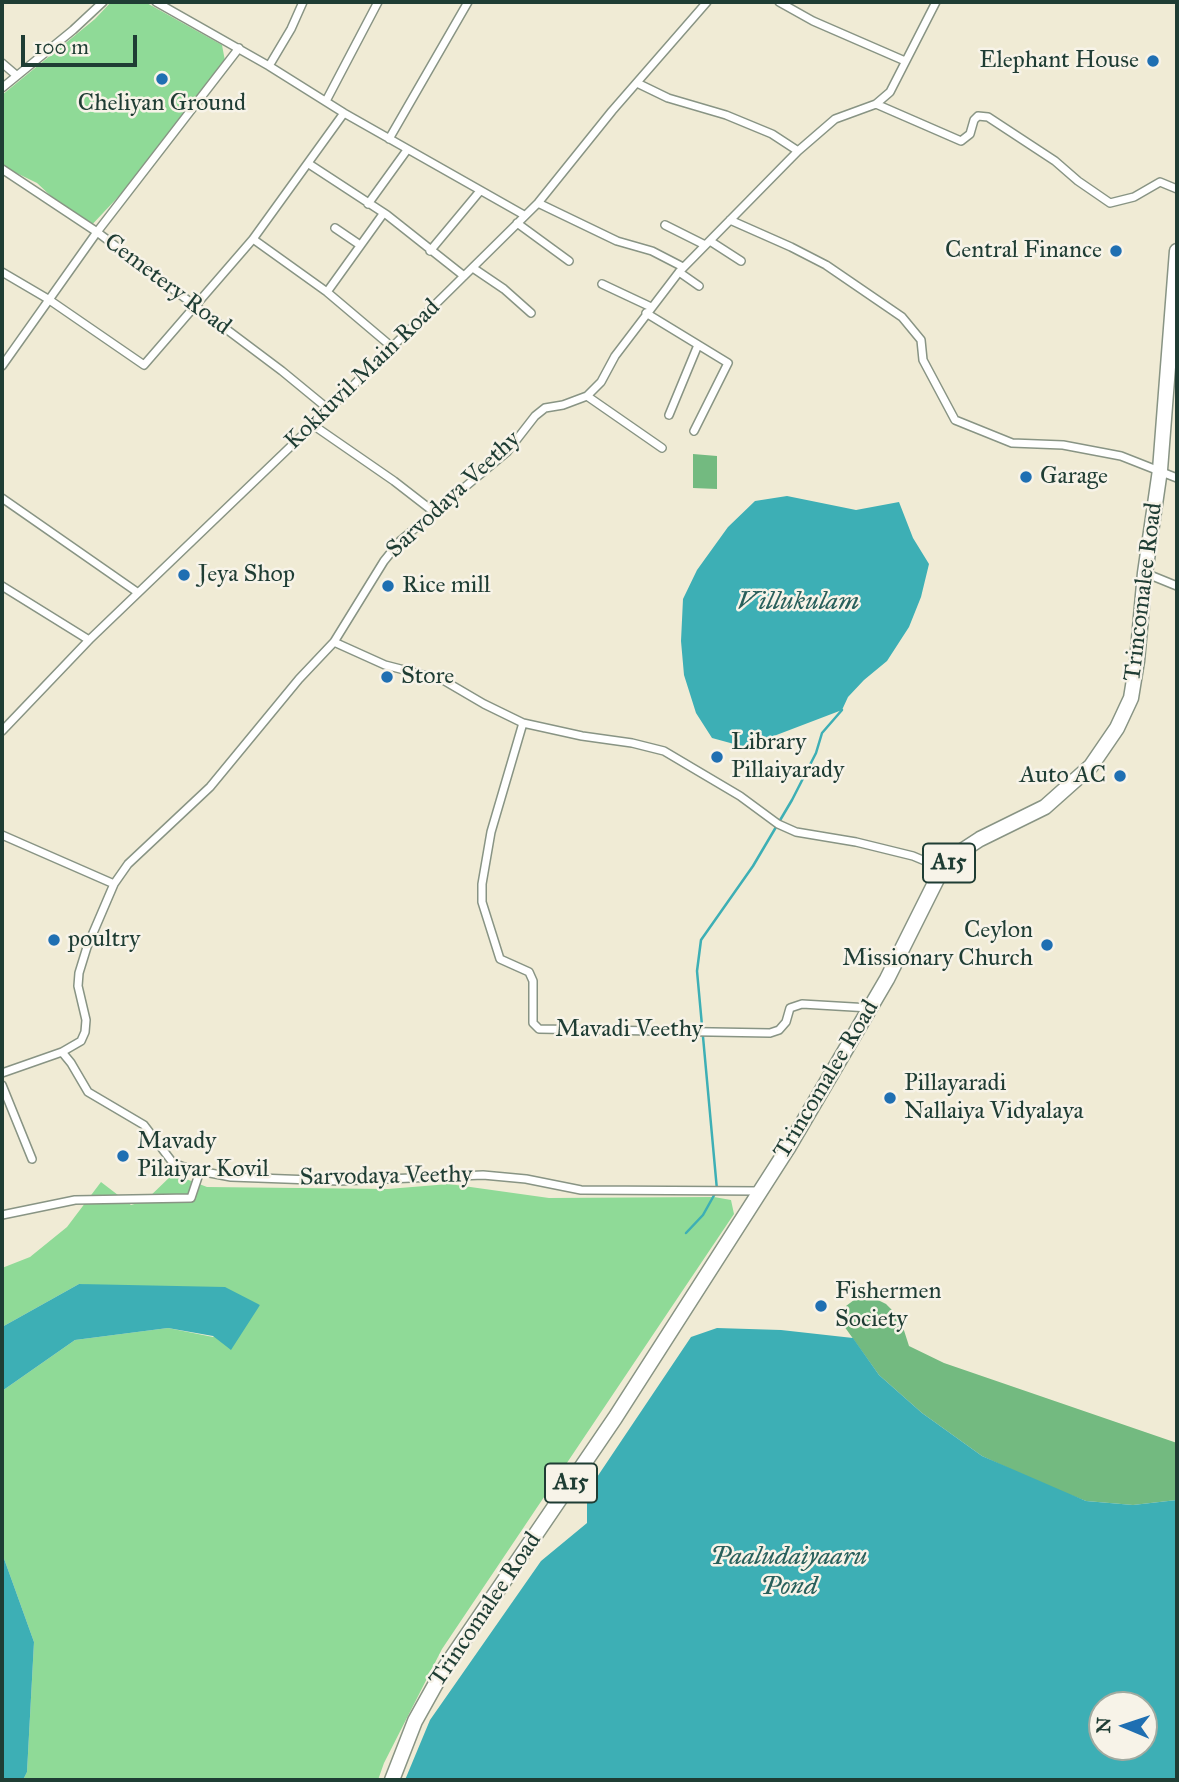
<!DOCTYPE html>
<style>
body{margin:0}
#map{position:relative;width:1179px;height:1782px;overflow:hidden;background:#f0ebd5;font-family:"IM FELL Great Primer",serif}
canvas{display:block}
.frame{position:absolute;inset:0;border:4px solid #1f3d34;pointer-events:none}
.north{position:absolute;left:1088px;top:1691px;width:70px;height:70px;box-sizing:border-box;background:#f7f3e8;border:2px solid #a1aaa0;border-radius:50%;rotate:272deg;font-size:19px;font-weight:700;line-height:28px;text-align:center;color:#1f3d34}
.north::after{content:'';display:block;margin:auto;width:24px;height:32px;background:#1f6fb2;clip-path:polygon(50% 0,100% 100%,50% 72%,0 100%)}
.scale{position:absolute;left:21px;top:35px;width:116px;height:32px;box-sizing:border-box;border:4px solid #1f3d34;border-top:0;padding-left:9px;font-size:21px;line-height:24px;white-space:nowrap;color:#1f3d34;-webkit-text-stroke:5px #f7f3e8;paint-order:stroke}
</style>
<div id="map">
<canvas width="1179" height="1782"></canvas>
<div class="frame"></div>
<div class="north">N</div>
<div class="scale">100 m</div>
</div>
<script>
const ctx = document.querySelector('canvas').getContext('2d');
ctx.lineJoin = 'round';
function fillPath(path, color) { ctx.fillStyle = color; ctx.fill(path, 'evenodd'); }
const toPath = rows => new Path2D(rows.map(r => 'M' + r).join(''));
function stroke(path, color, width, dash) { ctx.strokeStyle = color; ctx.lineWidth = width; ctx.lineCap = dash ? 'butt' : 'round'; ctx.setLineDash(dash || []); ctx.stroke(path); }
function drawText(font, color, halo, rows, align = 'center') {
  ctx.font = font + ' "IM FELL Great Primer",serif'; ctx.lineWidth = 5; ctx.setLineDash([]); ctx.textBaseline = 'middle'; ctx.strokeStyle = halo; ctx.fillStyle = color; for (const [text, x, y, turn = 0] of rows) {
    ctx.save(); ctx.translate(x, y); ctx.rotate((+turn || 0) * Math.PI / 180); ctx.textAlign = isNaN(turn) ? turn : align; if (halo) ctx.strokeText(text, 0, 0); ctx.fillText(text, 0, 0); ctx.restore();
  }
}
const green = toPath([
 [111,2,145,2,222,45,225,61,168,144,87,230,37,183,2,166,2,95,95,19],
 [173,1174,207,1187,388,1189,449,1184,549,1198,714,1197,731,1200,734,1214,442,1649,384,1763,378,1780,23,1780,27,1772,34,1642,2,1553,2,1391,75,1340,168,1328,213,1337,260,1305,79,1284,2,1327,2,1268,30,1257,67,1227,101,1182,131,1205,145,1201]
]);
const forest = toPath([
 [693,454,717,456,717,489,693,488],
 [870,1296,886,1304,900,1318,909,1346,944,1363,1177,1443,1177,1500,1133,1505,1086,1501,1047,1486,982,1456,922,1413,879,1375,844,1326,846,1306,858,1297]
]);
const water = toPath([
 [787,496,856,510,899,502,913,538,929,564,921,597,909,627,887,661,864,680,848,697,842,710,745,747,712,738,696,713,684,675,681,641,683,599,697,570,728,527,755,501],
 [79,1284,225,1287,260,1305,231,1350,213,1336,168,1328,75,1340,2,1391,2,1327],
 [717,1328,781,1330,853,1338,879,1375,922,1413,982,1456,1086,1501,1133,1505,1177,1500,1177,1780,405,1780,430,1720,541,1561,587,1523,587,1492,691,1337],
 [1102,1705,1144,1705,1144,1747,1102,1747],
 [2,1553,34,1642,27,1772,23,1780,2,1780]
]);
const stream = toPath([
 [686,1233,703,1215,717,1190,697,971,701,940,753,866,792,800,816,753,822,733,842,710]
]);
const street = toPath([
 [156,2,269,66,344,113,524,215],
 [779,2,813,21,905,61],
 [2,63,16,75],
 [269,66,291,29,303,2],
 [637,83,668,98,726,115,772,134,798,151],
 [2,88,73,30,103,2],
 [326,101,378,2],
 [876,104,961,141,970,134,974,120,978,116,988,117,1055,161,1078,181,1110,203,1134,197,1160,182,1177,189],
 [389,139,468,2],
 [309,164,387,215,464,276],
 [2,169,97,232,282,371,327,408],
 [538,203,617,241,652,251,683,267],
 [368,204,407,150],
 [730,220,791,247,826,265,902,317,921,340,923,360,955,420,1012,443,1063,445,1121,456,1177,478],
 [517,223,569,261],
 [665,225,705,245],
 [335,228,360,245],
 [253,239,327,292,392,347],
 [710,241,741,261],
 [430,251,480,191],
 [473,268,504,289,531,313],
 [2,272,48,299,144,365,253,239,344,113],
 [679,272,699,286],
 [602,284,651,307],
 [327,292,383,214],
 [646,313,728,363,694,431],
 [2,366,97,232,239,48],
 [587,396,662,448],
 [669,415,698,345],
 [313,425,394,481,434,512],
 [2,498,137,592],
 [1145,573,1177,586],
 [2,586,89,640],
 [334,642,385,665,443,680,484,704,523,723,582,736,632,743,664,751,740,796,778,824,796,832,856,842,913,856,944,869],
 [523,723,491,832,482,884,482,902,500,959,529,972,533,981,533,1023,539,1029,770,1033,779,1030,786,1022,790,1008,802,1004,870,1008],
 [2,731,89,640,313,425,538,203,612,111,707,2],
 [2,835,114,884],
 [62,1052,81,1041,85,1032,86,1020,78,986,79,973,87,947,114,884,128,864,210,787,299,679,334,642,384,561,401,540,507,452,535,416,545,408,563,405,587,396,601,382,615,356,679,272,798,151,835,119,876,104,890,92,936,2],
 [2,1073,62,1052,71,1063,88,1092,144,1125,173,1163,189,1169,231,1177,339,1181,483,1175,526,1179,581,1190,760,1191],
 [2,1085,32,1159],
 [2,1215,75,1200,191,1198,200,1171]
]);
const highway = toPath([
 [392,1780,415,1721,444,1669,615,1418,788,1148,887,979,938,877,957,854,980,839,1045,807,1091,766,1117,728,1131,698,1137,661,1145,573,1160,470,1177,251]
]);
const markers = [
 [1153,61,7,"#1f6fb2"],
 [162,79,7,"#1f6fb2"],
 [1116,251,7,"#1f6fb2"],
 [1026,477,7,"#1f6fb2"],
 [184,575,7,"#1f6fb2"],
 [388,586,7,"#1f6fb2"],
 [387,677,7,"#1f6fb2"],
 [717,757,7,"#1f6fb2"],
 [1120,776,7,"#1f6fb2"],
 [54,940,7,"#1f6fb2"],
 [1047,945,7,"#1f6fb2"],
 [890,1098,7,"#1f6fb2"],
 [123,1156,7,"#1f6fb2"],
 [821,1306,7,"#1f6fb2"]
];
const shields = [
 [949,863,52],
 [571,1483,52]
];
const shieldNames = [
 ["A15",949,863],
 ["A15",571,1483]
];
const poiNames = [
 ["Elephant House",1139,61,"right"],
 ["Cheliyan Ground",162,104,"center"],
 ["Central Finance",1102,251,"right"],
 ["Garage",1040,477],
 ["Jeya Shop",198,575],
 ["Rice mill",402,586],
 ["Store",401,677],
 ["Library",731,743],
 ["Pillaiyarady",731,771],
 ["Auto AC",1106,776,"right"],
 ["Ceylon",1033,931,"right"],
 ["Missionary Church",1033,959,"right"],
 ["poultry",68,940],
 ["Pillayaradi",904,1084],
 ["Nallaiya Vidyalaya",904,1112],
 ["Mavady",137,1142],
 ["Pilaiyar Kovil",137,1170],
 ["Fishermen",835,1292],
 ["Society",835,1320]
];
const streetNames = [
 ["Cemetery Road",167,285,37],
 ["Kokkuvil Main Road",363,375,-44],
 ["Sarvodaya Veethy",454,495,-43],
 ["Trincomalee Road",1144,592,-83],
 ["Mavadi Veethy",629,1030],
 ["Trincomalee Road",827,1080,-59],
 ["Sarvodaya Veethy",386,1177,-1],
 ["Trincomalee Road",486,1610,-56]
];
const waterNames = [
 ["Villukulam",798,603],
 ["Paaludaiyaaru",789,1558],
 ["Pond",789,1588]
];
fillPath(green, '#8fda97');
fillPath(forest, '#73ba80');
fillPath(water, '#3dafb5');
stroke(stream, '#3dafb5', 2.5);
stroke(street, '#889484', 10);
stroke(highway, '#889484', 17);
stroke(street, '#fff', 7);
stroke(highway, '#fff', 14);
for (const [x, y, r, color] of markers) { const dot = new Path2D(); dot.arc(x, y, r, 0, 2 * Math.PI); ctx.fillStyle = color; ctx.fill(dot); stroke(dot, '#f7f3e8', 2.5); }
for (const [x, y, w] of shields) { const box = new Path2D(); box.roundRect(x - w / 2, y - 19.5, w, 39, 5); ctx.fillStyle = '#f7f3e8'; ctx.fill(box); stroke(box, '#1f3d34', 2); }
drawText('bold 23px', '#1f3d34', null, shieldNames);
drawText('24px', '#1f3d34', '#f7f3e8', poiNames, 'left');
drawText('24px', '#1f3d34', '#f7f3e8', streetNames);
drawText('italic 26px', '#285f5b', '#f7f3e8', waterNames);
</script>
